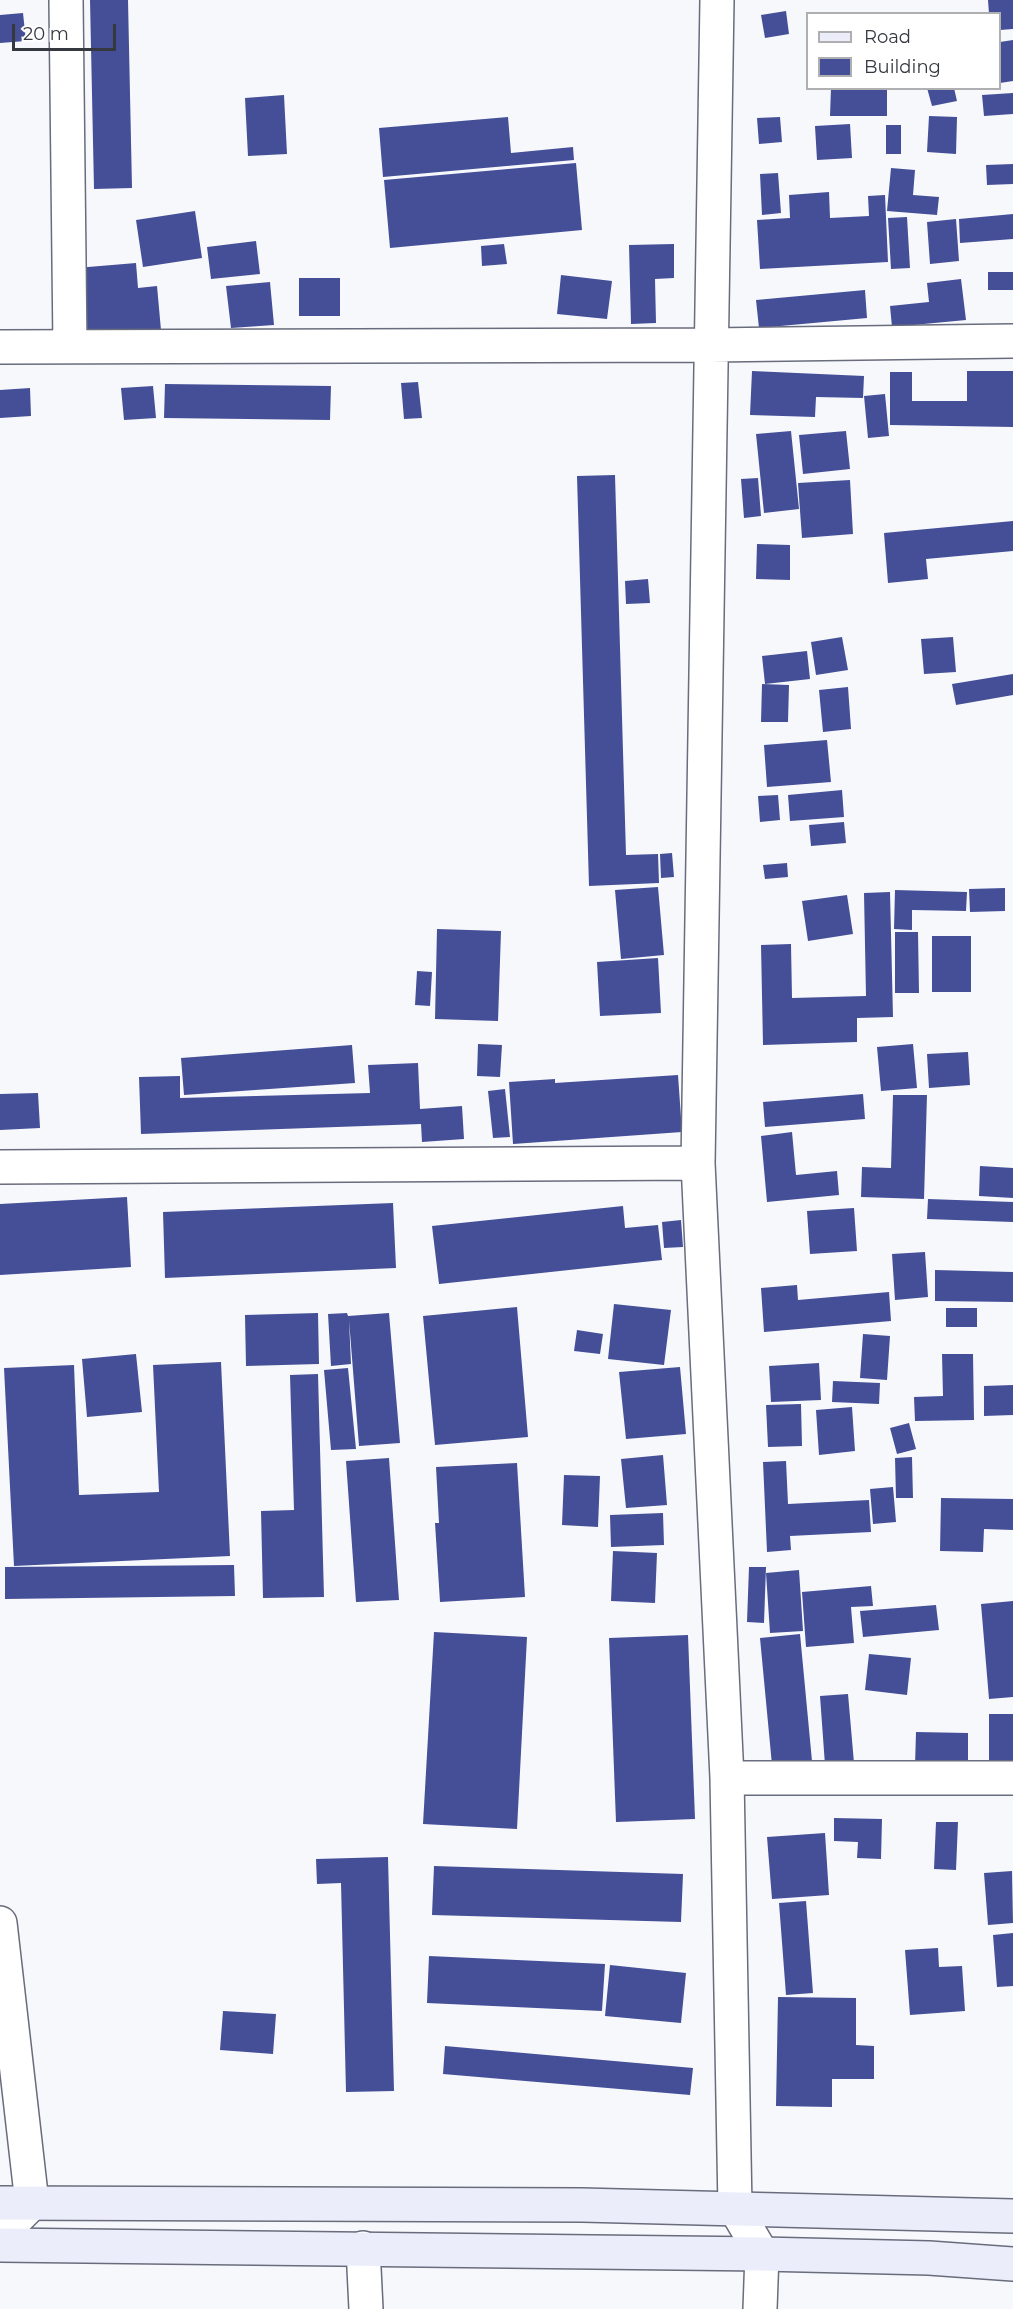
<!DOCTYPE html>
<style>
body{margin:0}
#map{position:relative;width:1013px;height:2309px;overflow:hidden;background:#f7f8fc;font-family:Montserrat,sans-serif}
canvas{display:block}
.legend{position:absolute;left:806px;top:12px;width:195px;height:78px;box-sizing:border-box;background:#fff;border:2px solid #afafb2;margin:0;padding:8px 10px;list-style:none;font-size:18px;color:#36383f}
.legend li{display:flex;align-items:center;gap:12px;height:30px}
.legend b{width:30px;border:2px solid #afafb2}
.scale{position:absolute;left:12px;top:24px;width:104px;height:27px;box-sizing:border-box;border:3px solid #36383f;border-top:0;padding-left:8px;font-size:18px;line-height:21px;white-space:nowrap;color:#36383f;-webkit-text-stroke:4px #fff;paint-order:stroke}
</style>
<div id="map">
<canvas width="1013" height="2309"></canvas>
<ul class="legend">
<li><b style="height:8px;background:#ebeefa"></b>Road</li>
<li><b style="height:16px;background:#444f98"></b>Building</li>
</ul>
<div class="scale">20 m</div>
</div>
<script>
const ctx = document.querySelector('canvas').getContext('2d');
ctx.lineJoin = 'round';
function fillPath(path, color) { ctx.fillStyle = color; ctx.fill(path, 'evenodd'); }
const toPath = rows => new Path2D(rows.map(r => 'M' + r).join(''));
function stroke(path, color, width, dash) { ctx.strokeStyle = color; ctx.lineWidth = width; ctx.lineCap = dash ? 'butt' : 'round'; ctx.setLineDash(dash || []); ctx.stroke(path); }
const building = toPath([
 [90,0,128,0,132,188,94,189],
 [988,0,1013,0,1013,29,1000,30,1000,14,989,14],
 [786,11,789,34,765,38,761,15],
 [23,13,26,41,0,43,0,15],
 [1013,40,1013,81,1000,83,1000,42],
 [831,88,887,88,887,116,830,116],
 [927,88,954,88,957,101,932,106],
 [1013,93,1013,114,984,116,982,95],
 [284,95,287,154,248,156,245,98],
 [929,116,957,117,956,154,927,152],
 [508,117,511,153,573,147,574,160,383,177,379,128],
 [780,117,782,142,759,144,757,118],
 [850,124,852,158,817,160,815,126],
 [886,125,901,125,901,154,886,154],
 [576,163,582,230,390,248,384,180],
 [1013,164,1013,184,987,185,986,165],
 [891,168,915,170,913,195,939,197,937,215,887,211],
 [778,173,781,213,762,215,760,174],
 [829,192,830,218,869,216,868,196,885,195,888,262,760,269,757,220,790,218,789,195],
 [195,211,202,258,143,267,136,220],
 [1013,214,1013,239,960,243,959,219],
 [907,217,910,268,891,269,888,218],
 [956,219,959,261,930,264,927,222],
 [256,241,260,274,211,279,207,247],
 [504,244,507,264,482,266,481,246],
 [674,244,674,278,655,279,656,323,631,324,629,245],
 [136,263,138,288,157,286,161,330,82,337,76,268],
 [988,272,1013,272,1013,290,988,290],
 [561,275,612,281,607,319,557,314],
 [299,278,340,278,340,316,299,316],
 [961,279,966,320,892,327,890,306,929,302,927,283],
 [270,282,274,325,231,328,226,286],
 [865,290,867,318,759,328,756,300],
 [752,371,864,376,863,398,816,397,815,417,750,415],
 [967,371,1013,371,1013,427,890,425,890,372,912,372,912,401,967,401],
 [418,382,422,418,404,419,401,383],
 [165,384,331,386,330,420,164,418],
 [153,386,156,418,124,420,121,388],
 [30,388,31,416,0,418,0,390],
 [885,394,889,436,868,438,864,396],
 [791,431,799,509,764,513,756,434],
 [846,431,850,469,803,474,799,435],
 [615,475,626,855,658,854,659,883,589,886,577,476],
 [758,478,761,516,744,518,741,479],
 [850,480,853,534,802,538,798,483],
 [1013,521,1013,551,926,559,928,579,888,583,884,533],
 [757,544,790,545,790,580,756,579],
 [648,579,650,603,626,604,625,581],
 [842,637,848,670,816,675,811,642],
 [953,637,956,672,924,674,921,639],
 [807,651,810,679,765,684,762,656],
 [1013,674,1013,695,956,705,952,684],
 [762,684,789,685,788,722,761,722],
 [848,687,851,729,823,732,819,690],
 [827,740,831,782,767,787,764,745],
 [842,790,844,817,790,821,788,795],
 [778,795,780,820,760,822,758,796],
 [844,822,846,843,811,846,809,825],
 [672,853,674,877,661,878,660,854],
 [787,863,788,877,765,879,763,865],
 [658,887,664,955,621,959,615,890],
 [1005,888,1005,911,970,912,969,889],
 [895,890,967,892,966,911,912,910,912,930,894,929],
 [890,892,893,1017,857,1018,857,1042,763,1045,761,945,791,944,792,998,866,996,864,893],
 [847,895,853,934,808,941,802,901],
 [437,929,501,931,498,1021,435,1019],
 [895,932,918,932,919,993,895,993],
 [932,936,971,936,971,992,932,992],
 [658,958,661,1013,600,1016,597,962],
 [417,971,432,972,430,1006,415,1005],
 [478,1044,502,1045,500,1077,477,1076],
 [913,1044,917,1088,881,1091,877,1047],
 [352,1045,355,1083,184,1095,181,1058],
 [968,1052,970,1085,929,1088,927,1054],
 [418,1063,420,1109,462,1106,464,1139,422,1142,421,1124,141,1134,139,1077,180,1076,180,1098,370,1093,368,1065],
 [678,1075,682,1132,513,1144,509,1082,555,1079,555,1083],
 [505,1089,510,1137,493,1138,488,1091],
 [38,1093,40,1128,0,1130,0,1094],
 [863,1094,865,1119,765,1127,763,1102],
 [893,1095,927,1095,924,1199,861,1197,862,1167,891,1168],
 [792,1132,796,1175,837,1171,839,1195,767,1202,761,1136],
 [980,1166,1013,1168,1013,1198,979,1196],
 [127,1197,131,1267,0,1275,0,1204],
 [928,1199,1013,1202,1013,1222,927,1219],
 [393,1203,396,1268,165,1278,163,1212],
 [623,1206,625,1228,658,1225,662,1260,439,1284,432,1226],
 [854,1208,857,1251,810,1254,807,1211],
 [681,1220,683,1247,664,1248,662,1222],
 [925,1252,928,1297,895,1300,892,1254],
 [935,1270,1013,1272,1013,1302,935,1301],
 [797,1285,798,1300,889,1292,891,1321,764,1332,761,1288],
 [614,1304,671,1310,664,1365,608,1359],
 [517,1307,528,1437,435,1445,423,1316],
 [946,1308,977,1308,977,1327,946,1327],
 [318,1313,319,1364,246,1366,245,1315],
 [347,1313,348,1316,389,1313,400,1443,359,1446,349,1320,351,1364,331,1366,328,1314],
 [577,1330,603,1334,600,1354,574,1351],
 [863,1334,890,1336,887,1380,860,1378],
 [136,1354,142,1412,87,1417,82,1359],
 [942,1354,973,1354,974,1420,915,1421,914,1397,943,1396],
 [221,1362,230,1556,14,1566,4,1368,74,1365,79,1495,159,1492,153,1365],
 [819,1363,821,1400,771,1402,769,1366],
 [680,1367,686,1434,626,1439,619,1372],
 [348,1368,356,1449,331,1450,324,1370],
 [318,1374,324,1597,263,1598,261,1511,294,1510,290,1375],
 [833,1381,880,1383,879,1404,832,1402],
 [1013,1385,1013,1415,984,1416,984,1386],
 [801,1404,802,1446,768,1447,766,1405],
 [852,1407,855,1451,819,1455,816,1410],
 [909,1423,916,1449,897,1454,890,1428],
 [663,1455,667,1505,626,1508,621,1459],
 [912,1457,913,1498,896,1498,895,1458],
 [389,1458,399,1600,356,1602,346,1461],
 [786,1461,788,1504,869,1500,871,1532,790,1536,791,1550,767,1552,763,1462],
 [517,1463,525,1597,440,1602,435,1523,439,1523,436,1467],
 [564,1475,600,1476,598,1527,562,1525],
 [893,1487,896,1522,873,1524,870,1489],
 [941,1498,1013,1499,1013,1530,984,1529,983,1552,940,1551],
 [663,1513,664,1545,611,1547,610,1515],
 [613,1551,657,1553,655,1603,611,1601],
 [234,1565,235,1596,5,1599,5,1567],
 [749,1567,766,1567,764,1623,747,1622],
 [799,1570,803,1631,770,1633,766,1573],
 [871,1586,873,1606,851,1607,854,1643,806,1647,802,1592],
 [1013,1601,1013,1697,989,1699,981,1604],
 [936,1605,939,1630,863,1637,860,1611],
 [434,1632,527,1637,517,1829,423,1824],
 [800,1634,812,1761,772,1765,760,1638],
 [688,1635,695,1819,616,1822,609,1638],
 [869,1654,911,1658,907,1695,865,1690],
 [848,1694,854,1763,825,1765,820,1696],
 [989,1714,1013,1714,1013,1768,989,1768],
 [916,1732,968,1733,968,1768,915,1766],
 [834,1818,882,1819,881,1859,857,1858,858,1842,834,1841],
 [936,1822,958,1822,956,1870,934,1869],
 [825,1833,829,1895,772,1899,767,1837],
 [388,1857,394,2091,346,2092,341,1883,317,1884,316,1859],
 [434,1866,683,1874,681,1922,432,1915],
 [1012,1871,1013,1923,988,1925,984,1873],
 [806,1901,813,1993,786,1995,779,1903],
 [1013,1933,1013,1986,997,1987,993,1935],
 [938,1948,939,1967,962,1966,965,2011,910,2015,905,1950],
 [429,1956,605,1964,602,2011,427,2003],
 [610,1965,686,1973,681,2023,605,2016],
 [778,1997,856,1998,856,2045,874,2046,874,2079,832,2079,832,2107,776,2106],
 [223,2011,276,2014,273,2054,220,2050],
 [445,2046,693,2068,690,2095,443,2074]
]);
const minor = toPath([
 [66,0,70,347],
 [717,0,698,1163,727,1778,735,2208,762,2254,760,2309],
 [0,347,710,345,1013,341],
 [0,1167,698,1163],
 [727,1778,1013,1778],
 [0,1923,32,2203,0,2235],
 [363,2248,366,2309]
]);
const secondary = toPath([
 [0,2203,582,2205,1013,2216],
 [0,2245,762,2254,929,2258,1013,2264]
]);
fillPath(building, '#444f98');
stroke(minor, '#686c7c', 36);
stroke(secondary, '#686c7c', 36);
stroke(minor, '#fff', 33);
stroke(secondary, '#ebeefa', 33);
</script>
